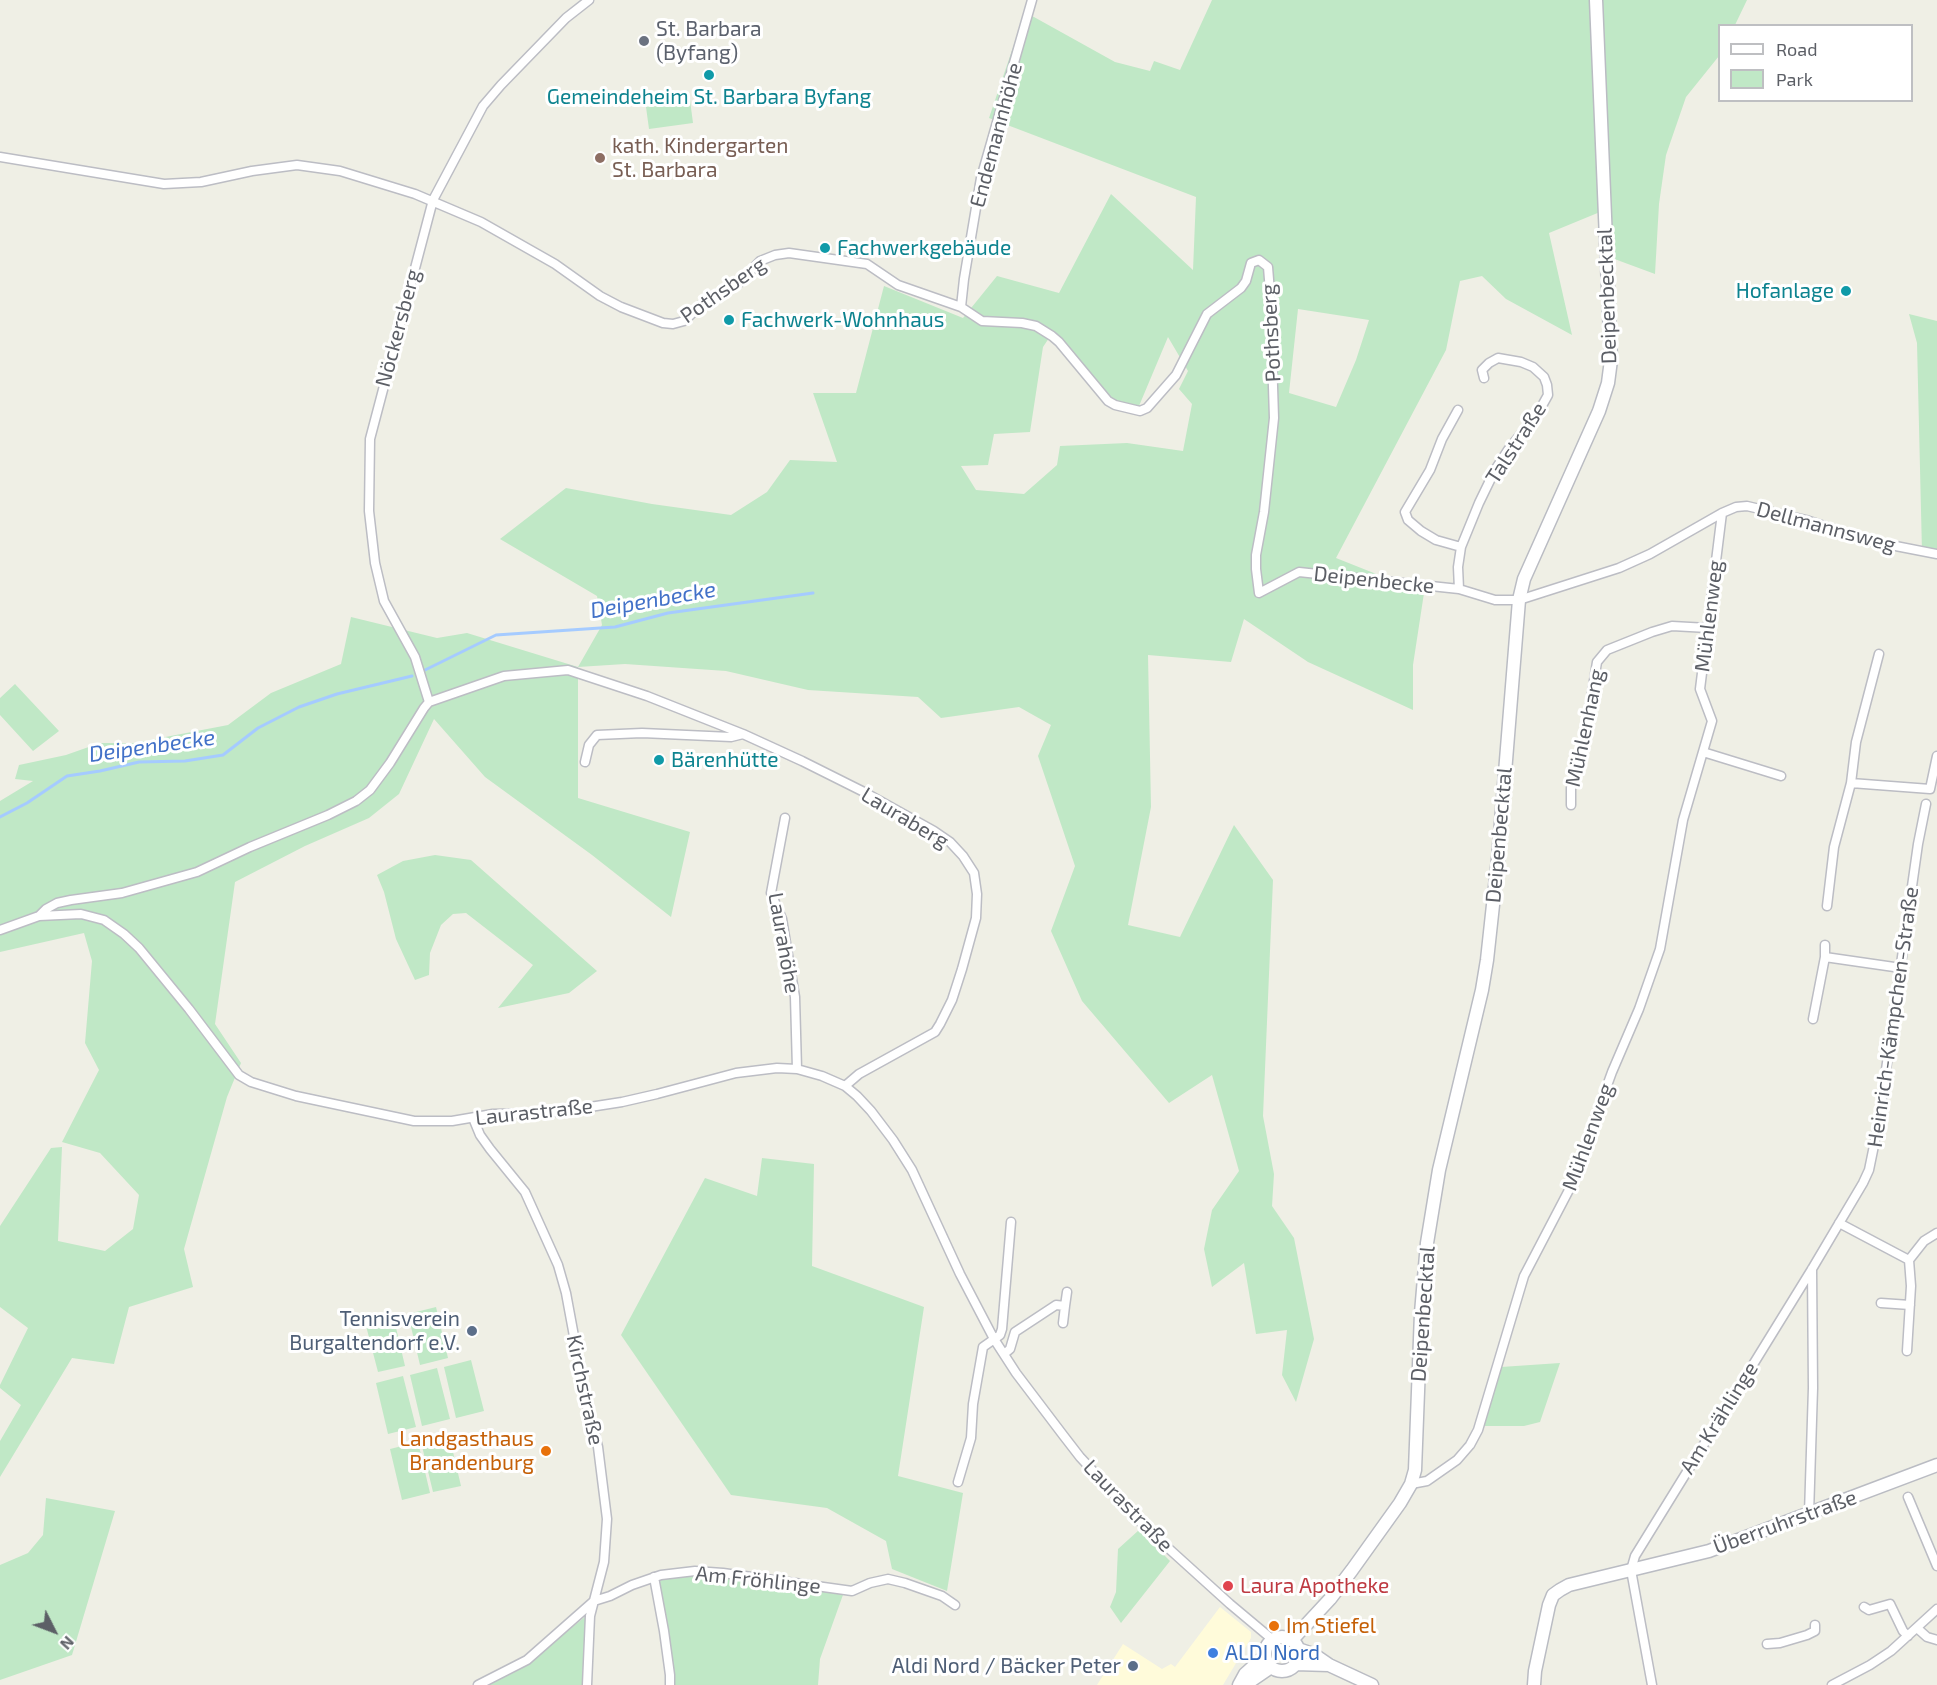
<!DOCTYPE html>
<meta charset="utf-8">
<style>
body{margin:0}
#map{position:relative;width:1937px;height:1685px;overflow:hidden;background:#efefe5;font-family:"Exo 2",sans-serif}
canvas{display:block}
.legend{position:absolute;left:1718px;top:24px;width:195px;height:78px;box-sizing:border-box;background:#fff;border:2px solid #bebfc2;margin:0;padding:8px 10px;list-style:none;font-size:18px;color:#5c5f66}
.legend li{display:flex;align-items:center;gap:12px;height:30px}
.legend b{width:30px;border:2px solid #bebfc2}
.north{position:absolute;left:24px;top:1601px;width:60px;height:60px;-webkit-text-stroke:4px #fff;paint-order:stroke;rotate:132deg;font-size:16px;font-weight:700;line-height:24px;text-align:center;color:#5c5f66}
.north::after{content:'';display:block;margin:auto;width:21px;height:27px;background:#5c5f66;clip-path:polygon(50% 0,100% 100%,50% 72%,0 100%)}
</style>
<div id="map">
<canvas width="1937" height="1685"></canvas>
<ul class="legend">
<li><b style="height:8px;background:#fff"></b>Road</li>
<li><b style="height:16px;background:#c0e8c6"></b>Park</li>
</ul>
<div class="north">N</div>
</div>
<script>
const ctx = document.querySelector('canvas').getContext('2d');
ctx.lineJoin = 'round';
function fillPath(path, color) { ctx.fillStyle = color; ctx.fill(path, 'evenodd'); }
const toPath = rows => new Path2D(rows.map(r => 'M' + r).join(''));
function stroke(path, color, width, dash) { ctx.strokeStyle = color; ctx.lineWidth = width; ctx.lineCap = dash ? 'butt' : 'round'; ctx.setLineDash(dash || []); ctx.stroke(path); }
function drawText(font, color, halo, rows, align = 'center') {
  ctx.font = font + ' "Exo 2",sans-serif'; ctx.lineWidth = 6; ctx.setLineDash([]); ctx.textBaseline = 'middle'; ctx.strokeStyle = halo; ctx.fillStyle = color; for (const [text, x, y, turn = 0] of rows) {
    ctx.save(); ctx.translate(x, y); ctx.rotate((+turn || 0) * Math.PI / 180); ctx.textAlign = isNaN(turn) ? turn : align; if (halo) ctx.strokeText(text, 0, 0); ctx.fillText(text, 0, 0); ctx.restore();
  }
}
const commercial = toPath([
 [1220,1607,1251,1632,1251,1638,1223,1685,1097,1685,1123,1644,1162,1669,1171,1664,1175,1667]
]);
const green = toPath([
 [1212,0,1592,0,1600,212,1549,233,1572,335,1506,299,1482,276,1460,281,1446,350,1336,558,1424,593,1413,665,1413,710,1308,662,1244,619,1231,662,1148,655,1151,807,1128,925,1180,937,1234,825,1273,880,1263,1116,1274,1174,1272,1206,1294,1238,1314,1339,1296,1402,1282,1375,1287,1330,1256,1334,1244,1263,1212,1287,1204,1249,1212,1210,1239,1171,1212,1075,1169,1103,1082,1001,1051,931,1075,866,1038,756,1051,725,1019,707,941,718,918,697,808,690,726,671,625,664,578,667,578,798,690,832,671,917,592,855,485,777,434,719,399,794,369,818,305,846,235,882,215,1024,241,1063,227,1097,184,1249,193,1287,129,1307,114,1364,72,1358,0,1477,0,1441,21,1405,0,1388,0,1385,28,1328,0,1307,0,1226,51,1148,62,1147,58,1241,105,1251,133,1229,139,1195,100,1153,62,1142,99,1070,85,1043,92,961,84,933,0,952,0,801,33,781,15,779,19,765,66,755,100,743,134,743,228,725,271,693,341,664,351,617,437,638,467,633,578,667,602,625,597,596,500,539,566,488,652,504,731,515,767,492,790,460,837,462,813,393,856,393,884,286,963,318,997,276,1059,293,1111,194,1193,270,1196,197,989,118,1025,12,1115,62,1150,71,1154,61,1180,70],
 [1298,309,1369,320,1356,360,1336,407,1289,393],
 [1168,337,1188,371,1179,389,1192,404,1183,451,1127,443,1060,446,1057,465,1024,494,976,490,961,466,988,465,994,434,1030,432,1043,347,1049,338,1116,402,1139,406],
 [1599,0,1747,0,1735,25,1720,26,1719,56,1686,97,1666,155,1659,204,1655,274,1609,257],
 [690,100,693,123,649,129,646,107],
 [1909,314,1937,321,1937,554,1922,552,1917,343],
 [15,684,59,731,33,751,0,715,0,698],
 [435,855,471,860,597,971,569,993,498,1008,533,965,466,913,453,914,441,925,430,953,429,975,415,980,396,939,384,892,377,875,403,861],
 [762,1158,814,1164,812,1266,924,1307,898,1476,963,1493,947,1591,892,1569,886,1541,827,1508,731,1495,621,1335,705,1178,757,1196],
 [436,1307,448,1358,420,1365,408,1314],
 [393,1315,405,1366,378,1372,365,1322],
 [471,1360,484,1411,456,1418,444,1367],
 [1560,1363,1540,1422,1524,1426,1484,1426,1501,1367],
 [437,1368,450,1419,422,1426,410,1375],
 [403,1376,416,1427,388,1434,376,1383],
 [449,1435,461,1486,433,1492,421,1442],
 [418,1442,430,1493,402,1500,390,1449],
 [46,1498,115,1511,72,1655,0,1680,0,1565,28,1553,43,1535],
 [1139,1530,1170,1561,1121,1623,1110,1607,1116,1592,1118,1549],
 [694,1573,844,1592,820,1659,818,1685,673,1685,657,1578],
 [586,1616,582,1685,484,1685,532,1660]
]);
const stream = toPath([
 [423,671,496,635,615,627,668,613,813,593],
 [0,817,27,803,67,776,100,771,139,762,185,761,223,755,258,728,299,707,337,694,412,676]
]);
const minor = toPath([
 [0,157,164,184,201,182,252,171,297,165,340,171,415,194,481,222,555,264,600,296,621,307,663,323,673,324,684,321,701,305,739,283,760,261,775,255,789,253,867,264,898,285,961,307,982,321,1022,323,1036,326,1052,336,1059,342,1108,401,1115,405,1140,411,1147,408,1176,375,1207,314,1241,288,1246,281,1251,263,1259,260,1268,267,1270,292,1274,418,1264,512,1256,555,1256,569,1259,593,1299,572,1459,589,1495,600,1519,600,1619,568,1650,554,1722,513,1736,507,1747,506,1806,520,1870,541,1937,554],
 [961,307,964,279,981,178,1032,0],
 [1458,410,1442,439,1430,470,1405,512,1408,520,1421,531,1436,540,1461,547],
 [1459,589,1458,567,1461,547,1479,503,1495,470,1508,450,1538,413,1548,395,1547,385,1544,377,1533,367,1521,362,1498,358,1489,363,1482,370,1484,378],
 [429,702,415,657,384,601,375,563,369,511,370,439,433,200,483,106,501,85,566,18,589,0],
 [1703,752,1781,776],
 [585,762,589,745,597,735,642,733,731,737,743,734],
 [1851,783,1930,789,1937,756],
 [1571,805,1571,788,1584,743,1597,662,1607,650,1652,632,1672,626,1708,628],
 [785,818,771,893,782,919,795,997,797,1069],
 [1827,906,1834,847,1851,783,1856,742,1879,654],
 [39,916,46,909,57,903,71,900,122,893,197,872,250,847,328,815,356,801,370,790,390,763,424,708,429,702,504,676,568,670,647,696,743,734,802,761,864,792,934,831,950,842,963,856,974,873,977,894,976,918,962,969,952,1000,940,1024,935,1032,859,1074,845,1086],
 [0,930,39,916,81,914,104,920,124,934,139,948,189,1009,239,1075,251,1082,296,1096,414,1121,452,1121,493,1114,545,1113,577,1109,622,1102,657,1094,736,1073,777,1068,797,1069,822,1076,845,1086,857,1096,871,1111,893,1140,912,1170,960,1274,994,1339,1016,1373,1063,1435,1080,1457,1146,1528,1230,1604,1273,1640],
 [1825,957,1901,968],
 [1813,1019,1825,957,1825,945],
 [473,1118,480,1135,490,1149,525,1192,558,1265,566,1293,586,1401,598,1447,607,1519,604,1562,590,1616,587,1685],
 [1839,1223,1909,1260,1911,1286,1907,1351],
 [1909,1260,1924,1241,1937,1233],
 [1881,1303,1910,1305],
 [1063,1323,1065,1306],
 [1004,1354,1010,1349,1015,1332,1056,1305,1065,1306,1067,1292],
 [958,1482,971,1438,973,1404,983,1347,1000,1335,1002,1329,1011,1222],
 [1411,1484,1427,1481,1457,1460,1470,1445,1478,1430,1524,1276,1570,1188,1612,1072,1639,1009,1660,949,1683,820,1712,721,1700,689,1722,513],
 [1908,1497,1937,1566],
 [1809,1514,1813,1388,1812,1269],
 [654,1577,664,1631,670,1675,670,1685],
 [1864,1607,1869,1610,1890,1604,1903,1631,1908,1636],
 [1917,1628,1927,1637,1937,1640],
 [1767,1644,1780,1643,1807,1635,1815,1631,1815,1625],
 [478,1685,527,1660,594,1601,610,1596,632,1585,661,1575,695,1571,723,1573,852,1591,870,1583,888,1579,905,1583,942,1596,955,1605],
 [1652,1685,1631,1570,1635,1556,1812,1269,1863,1183,1869,1170,1878,1126,1918,844,1926,804],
 [1832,1685,1870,1665,1891,1651,1937,1609]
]);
const secondary = toPath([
 '1265 1654a17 17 0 1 1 34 0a17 17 0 1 1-34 0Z',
 [1292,1640,1330,1599,1352,1570,1400,1503,1411,1484,1415,1470,1421,1313,1427,1243,1439,1170,1482,990,1487,960,1498,859,1519,600,1524,579,1599,411,1608,383,1611,360,1596,0],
 [1298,1649,1313,1654,1329,1665,1372,1685],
 [1295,1664,1329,1665],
 [1239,1685,1245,1674,1265,1656],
 [1240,1685,1252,1680,1271,1667],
 [1534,1685,1535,1671,1549,1605,1553,1595,1560,1590,1569,1585,1709,1551,1937,1465]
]);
const markers = [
 [644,41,6,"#6b7280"],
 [709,75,6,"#0f9aa8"],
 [600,158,6,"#8d6e63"],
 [825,248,6,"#0f9aa8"],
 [1846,291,6,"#0f9aa8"],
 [729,320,6,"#0f9aa8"],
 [659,760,6,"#0f9aa8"],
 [472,1331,6,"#5c6f8a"],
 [546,1451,6,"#e8710a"],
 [1228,1586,6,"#e0444e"],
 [1274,1626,6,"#e8710a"],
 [1213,1653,6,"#3f7fe0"],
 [1133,1666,6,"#5c6f8a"]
];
const worshipNames = [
 ["St. Barbara",656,29],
 ["(Byfang)",656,53]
];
const cultureNames = [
 ["Gemeindeheim St. Barbara Byfang",709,97,"center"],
 ["Fachwerkgebäude",837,248],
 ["Hofanlage",1834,291,"right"],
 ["Fachwerk-Wohnhaus",741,320],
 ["Bärenhütte",671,760]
];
const streetNames = [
 ["Endemannhöhe",996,135,-75],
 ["Pothsberg",723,290,-35],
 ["Deipenbecktal",1607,296,-92],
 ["Nöckersberg",398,328,-75],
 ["Pothsberg",1271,333,-93],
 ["Talstraße",1516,443,-57],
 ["Dellmannsweg",1826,527,15],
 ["Deipenbecke",1374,580,6],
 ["Mühlenweg",1709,616,-83],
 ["Mühlenhang",1585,728,-78],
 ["Lauraberg",905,818,31],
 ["Deipenbecktal",1499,835,-85],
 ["Laurahöhe",784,943,80],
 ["Heinrich-Kämpchen-Straße",1893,1017,-82],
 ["Laurastraße",534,1112,-6],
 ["Mühlenweg",1588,1137,-70],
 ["Deipenbecktal",1423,1314,-86],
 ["Kirchstraße",585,1390,78],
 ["Am Krählinge",1719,1418,-58],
 ["Laurastraße",1128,1506,46],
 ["Überruhrstraße",1785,1522,-20],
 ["Am Fröhlinge",758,1580,6]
];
const educationNames = [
 ["kath. Kindergarten",612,146],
 ["St. Barbara",612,170]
];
const serviceNames = [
 ["Tennisverein",460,1319],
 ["Burgaltendorf e.V.",460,1343],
 ["Aldi Nord / Bäcker Peter",1121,1666]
];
const foodNames = [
 ["Landgasthaus",534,1439],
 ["Brandenburg",534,1463],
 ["Im Stiefel",1286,1626,"left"]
];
const healthNames = [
 ["Laura Apotheke",1240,1586]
];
const shopNames = [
 ["ALDI Nord",1225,1653]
];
const waterNames = [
 ["Deipenbecke",653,600,-10],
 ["Deipenbecke",152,746,-8]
];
fillPath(commercial, '#fffbda');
fillPath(green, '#c0e8c6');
stroke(stream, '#a5cbff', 3);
stroke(minor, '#bcbdc4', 11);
stroke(secondary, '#babcc3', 15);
stroke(minor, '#fff', 8);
stroke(secondary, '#fff', 12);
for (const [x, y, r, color] of markers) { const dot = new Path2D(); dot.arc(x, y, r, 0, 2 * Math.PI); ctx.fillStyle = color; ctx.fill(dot); stroke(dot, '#fff', 2); }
drawText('21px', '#5b616d', '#fff', worshipNames, 'left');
drawText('21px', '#0d838f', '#fff', cultureNames, 'left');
drawText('21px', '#5c5f66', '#fff', streetNames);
drawText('21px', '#785e54', '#fff', educationNames, 'left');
drawText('21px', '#4e5e75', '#fff', serviceNames, 'right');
drawText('21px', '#c56008', '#fff', foodNames, 'right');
drawText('21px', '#be3a42', '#fff', healthNames, 'left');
drawText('21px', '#366cbe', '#fff', shopNames, 'left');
drawText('italic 22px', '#4271c8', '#fff', waterNames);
</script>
